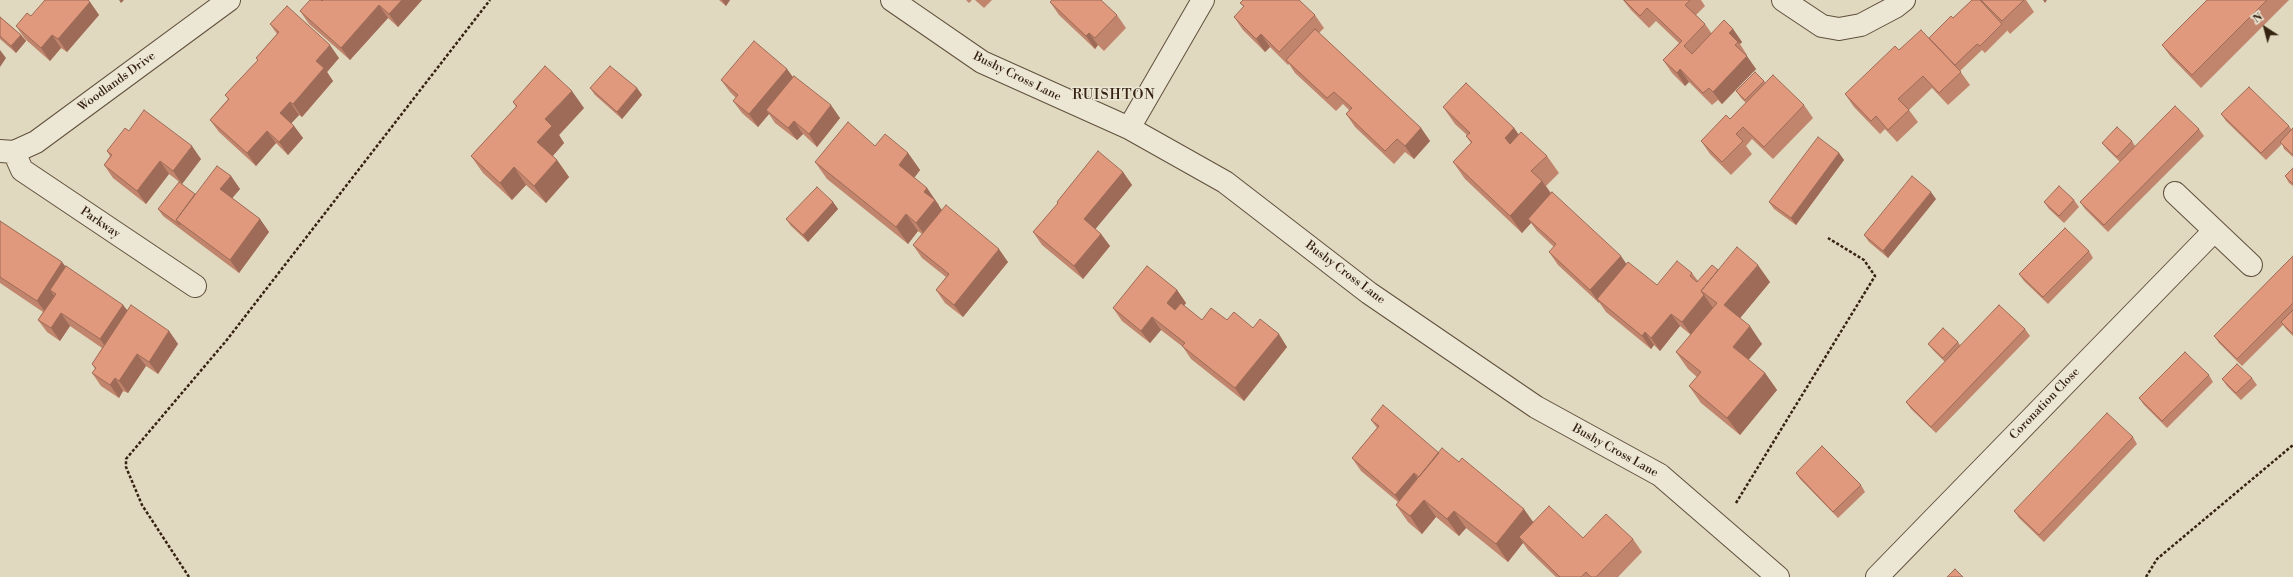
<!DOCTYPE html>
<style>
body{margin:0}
#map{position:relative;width:2293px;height:577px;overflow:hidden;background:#e1d9bf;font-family:"Libre Bodoni",serif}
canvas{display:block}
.north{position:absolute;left:2245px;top:8px;width:40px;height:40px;-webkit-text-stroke:3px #ece6d5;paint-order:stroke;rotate:324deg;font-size:11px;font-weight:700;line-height:16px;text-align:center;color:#352211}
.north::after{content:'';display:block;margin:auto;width:14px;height:18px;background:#352211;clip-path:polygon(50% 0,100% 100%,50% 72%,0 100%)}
</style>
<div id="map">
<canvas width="2293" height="577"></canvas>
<div class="north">N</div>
</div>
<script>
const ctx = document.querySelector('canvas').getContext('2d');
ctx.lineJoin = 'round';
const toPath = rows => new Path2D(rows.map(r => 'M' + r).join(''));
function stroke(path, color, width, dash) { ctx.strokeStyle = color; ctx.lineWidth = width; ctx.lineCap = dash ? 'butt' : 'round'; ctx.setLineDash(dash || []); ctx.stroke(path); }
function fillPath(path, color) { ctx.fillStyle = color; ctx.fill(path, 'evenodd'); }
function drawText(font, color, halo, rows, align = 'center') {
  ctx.font = font + ' "Libre Bodoni",serif'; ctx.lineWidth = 3; ctx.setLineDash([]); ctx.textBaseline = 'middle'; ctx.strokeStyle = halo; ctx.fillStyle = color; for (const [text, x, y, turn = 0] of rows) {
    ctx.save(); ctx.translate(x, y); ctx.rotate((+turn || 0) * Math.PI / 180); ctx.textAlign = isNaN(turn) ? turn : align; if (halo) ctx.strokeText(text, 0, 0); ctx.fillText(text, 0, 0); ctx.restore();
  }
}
const path = toPath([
 [1736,503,1875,276,1864,260,1828,238],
 [189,577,142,505,126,467,126,459,226,341,490,0],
 [2146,577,2157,559,2293,445]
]);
const street = toPath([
 [892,0,982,62,1129,128,1225,182,1369,293,1536,407,1660,475,1778,577],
 [1783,0,1822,26,1839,29,1861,25,1895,7,1904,0],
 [1129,128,1203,0],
 [0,151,14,152,36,142,229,0],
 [14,152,22,170,195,286],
 [2175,193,2251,265],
 [1877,577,2214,231]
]);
const wall = toPath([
 [323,0,422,0,398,27,388,18,350,60,309,24,300,11,322,1],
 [719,0,730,0,726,6],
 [966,0,972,0,969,3],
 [975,0,992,0,984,8],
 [1623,0,1701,0,1705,6,1696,15,1705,24,1712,34,1733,29,1742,42,1740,44,1747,55,1746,56,1756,69,1722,104,1718,100,1712,105,1689,82,1685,86,1672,73,1663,60,1679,43,1656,21,1649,28,1631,10],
 [1972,0,2026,0,2034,12,2010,34,2007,30,2007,31,1985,53,1982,50,1960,71,1970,85,1948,105,1932,88,1909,110,1918,122,1897,142,1885,129,1880,134,1854,107,1845,94,1899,50,1929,38,1953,18],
 [2207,0,2289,0,2201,88,2171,57,2162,45],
 [90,2,99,15,67,52,61,48,50,61,25,39,16,26,31,16],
 [1050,2,1117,15,1126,28,1104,51,1098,45,1095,49,1059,15],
 [1240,3,1315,15,1324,28,1319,33,1421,128,1430,141,1414,159,1405,152,1394,164,1355,127,1346,114,1349,110,1343,104,1336,111,1295,73,1289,64,1288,65,1270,47,1265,52,1243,30,1234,17,1244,7],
 [0,17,21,35,26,41,16,53,0,39],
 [270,24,339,58,327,72,333,81,302,117,299,115,291,123,294,126,303,138,288,155,276,143,256,166,219,132,210,120,228,99,225,95,258,60,256,58,277,34],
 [787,69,793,77,840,118,817,147,803,134,797,140,775,123,769,114,758,127,742,113,733,101,736,98,730,92,721,80],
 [1764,81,1766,83,1804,105,1813,118,1773,159,1752,139,1746,146,1752,154,1731,175,1710,154,1701,141,1730,119,1746,103,1741,98,1736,91],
 [590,88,637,88,642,95,622,119,595,95],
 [513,102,584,108,559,135,564,143,553,156,557,160,569,177,546,203,526,185,512,200,483,173,471,156,516,107],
 [1443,107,1514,128,1519,135,1547,156,1559,173,1546,186,1551,193,1626,264,1657,285,1692,273,1698,281,1718,270,1770,282,1740,318,1762,344,1748,360,1765,373,1777,390,1740,435,1701,403,1689,386,1697,377,1688,369,1676,352,1691,335,1680,326,1660,351,1654,345,1651,349,1606,312,1599,302,1599,303,1558,265,1549,252,1554,247,1537,231,1531,223,1522,233,1465,179,1453,162,1471,143,1466,136,1467,135,1455,124],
 [2221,114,2289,126,2292,130,2293,128,2293,157,2284,149,2282,144,2266,160,2226,121],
 [2199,129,2204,136,2108,232,2085,209,2080,202,2120,162,2107,149,2102,143,2132,141,2135,146],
 [129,131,201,159,182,184,169,174,146,204,113,178,104,165,110,156,107,151],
 [875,146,908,153,920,170,914,178,927,188,939,205,939,206,942,210,1008,262,963,317,945,303,936,290,946,277,922,258,913,245,922,234,918,231,908,244,827,179,815,162],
 [1839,153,1844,160,1796,225,1774,209,1769,202],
 [2293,168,2293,186,2289,183,2285,176],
 [1123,172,1132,185,1095,229,1101,234,1110,246,1083,279,1042,245,1033,232,1058,204,1057,202],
 [231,176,240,189,232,198,260,219,269,232,239,273,163,216,158,209,195,194],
 [1936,199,1888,258,1869,242,1864,235],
 [2074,200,2079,207,2064,223,2049,209,2044,202],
 [833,202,838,209,808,242,791,226,786,219],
 [0,221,62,262,66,267,123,305,128,311,169,331,178,344,158,374,146,366,128,393,123,391,119,398,101,386,92,373,95,369,92,364,102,348,70,326,60,341,47,332,38,320,43,312,0,283],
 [2089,251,2093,258,2048,304,2024,281,2019,274],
 [2293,256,2293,336,2286,329,2283,325,2242,366,2219,343,2214,336],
 [1177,290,1186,303,1184,306,1202,320,1227,320,1253,328,1287,347,1244,401,1191,359,1183,347,1161,330,1150,343,1122,321,1113,308],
 [2025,329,2030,336,1936,433,1911,409,1906,402,1945,362,1933,350,1928,344,1958,342,1960,345],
 [2209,375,2213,382,2167,428,2144,405,2139,398],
 [2252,378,2257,385,2241,400,2227,386,2222,379],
 [1371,420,1439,453,1534,522,1583,538,1633,539,1642,552,1618,577,1556,577,1528,550,1523,543,1508,562,1466,528,1459,536,1436,517,1422,534,1408,522,1396,505,1398,502,1361,471,1352,458,1377,428],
 [2133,437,2137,444,2044,542,2019,518,2014,511],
 [1796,473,1861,485,1865,492,1838,518,1800,479]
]);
const shadedWall = toPath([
 [119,0,124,0,121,3],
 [402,0,422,0,398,27,389,14],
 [722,0,730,0,726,6],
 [2043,0,2047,0,2045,3],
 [90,2,99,15,67,52,58,39],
 [379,5,388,18,350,60,341,48],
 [1733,29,1742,42,1740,44,1729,33],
 [1089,33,1098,45,1095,49,1086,36],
 [1261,34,1270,47,1265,52,1256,39],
 [21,35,26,41,16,53,11,46],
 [52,35,61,48,50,61,41,48],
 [330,45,339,58,327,72,333,81,302,117,293,104,316,61],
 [0,50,6,58,0,67],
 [1747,56,1756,69,1722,104,1713,92],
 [787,69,796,82,766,110,769,114,758,127,749,114],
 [1680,69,1689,82,1685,86,1677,73],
 [637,88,642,95,622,119,617,112],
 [572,91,584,108,559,135,564,143,549,160,537,142,545,119],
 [290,102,299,115,289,126,280,113],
 [831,105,840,118,817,147,809,134],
 [794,121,803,134,797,140,788,128],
 [294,126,303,138,288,155,279,142],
 [1421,128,1430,141,1414,159,1405,146],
 [1514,128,1526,145,1517,155,1505,138],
 [267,131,276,143,256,166,247,153],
 [192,146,201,159,182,184,173,171],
 [908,153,920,170,911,182,899,165],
 [1839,153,1844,160,1796,225,1791,218],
 [557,160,569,177,546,203,534,186],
 [160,161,169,174,146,204,137,191],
 [514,167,526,185,512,200,500,183],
 [1123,172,1132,185,1093,232,1084,219],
 [231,176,240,189,229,202,220,189],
 [1542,181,1554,198,1528,219,1531,223,1522,233,1510,216],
 [927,188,947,218,928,240,916,223,924,192],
 [1931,192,1936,199,1888,258,1883,251],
 [833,202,838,209,808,242,803,235],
 [906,214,918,231,908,244,896,227],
 [260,219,269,232,239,273,230,260],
 [1101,234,1110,246,1083,279,1074,266],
 [999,249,1008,262,963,317,954,305],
 [1621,256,1630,269,1597,299,1599,302,1599,303,1590,290],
 [62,262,71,275,50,290,56,298,46,313,37,301],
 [1758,265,1770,282,1736,323,1724,305],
 [1177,290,1186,303,1175,316,1167,303],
 [1704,295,1713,308,1691,335,1682,322],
 [123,305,132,317,109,352,100,339],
 [61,313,70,326,60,341,51,328],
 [1671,314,1680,326,1660,351,1651,338],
 [1152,317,1161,330,1150,343,1141,331],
 [1750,326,1762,344,1745,364,1733,347],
 [169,331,178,344,158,374,149,362],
 [1645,332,1654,345,1651,349,1642,336],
 [1279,334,1287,347,1244,401,1235,388],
 [137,354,146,366,128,393,119,381],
 [1765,373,1777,390,1740,435,1727,418],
 [115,378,123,391,119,398,110,385],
 [1414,473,1423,486,1404,508,1395,495],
 [1424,500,1436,517,1422,534,1410,516],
 [1524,509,1536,526,1519,537,1523,543,1508,562,1496,544],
 [1454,511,1466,528,1459,536,1447,519]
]);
const building = toPath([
 [45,0,88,0,90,2,58,39,52,35,41,48,16,26,27,13,31,16,45,0],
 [310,0,321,0,322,1,323,0,402,0,389,14,379,5,341,48,300,11,310,0],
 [1052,0,1101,0,1117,15,1095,38,1089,33,1086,36,1050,2,1052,0],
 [1243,0,1299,0,1315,15,1279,52,1261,34,1256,39,1234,17,1244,6,1240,3,1243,0],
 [1624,0,1690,0,1685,5,1705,24,1684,46,1692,54,1724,20,1733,29,1729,33,1738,42,1735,45,1747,56,1713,92,1709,88,1703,93,1680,69,1677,73,1663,60,1682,41,1647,8,1640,16,1624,0],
 [1972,0,1980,0,2002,24,1980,46,1977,44,1955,65,1929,38,1951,16,1953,18,1972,0],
 [1981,0,2024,0,2002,21,1981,0],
 [2207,0,2267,0,2192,75,2162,45,2207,0],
 [287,6,330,45,316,61,324,68,293,104,290,102,280,113,294,126,279,142,267,131,247,153,210,120,229,99,225,95,258,60,256,58,279,32,270,24,287,6],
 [0,17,21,35,11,46,0,36,0,17],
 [1315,29,1421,128,1405,146,1397,139,1385,151,1346,114,1352,108,1334,92,1327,98,1286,60,1315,29],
 [1921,30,1961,72,1939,93,1923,76,1898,99,1909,110,1888,130,1876,116,1871,121,1845,94,1895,46,1899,50,1921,30],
 [754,41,787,69,749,114,733,101,738,95,721,80,754,41],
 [545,66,572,91,545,119,552,126,537,142,557,160,534,186,514,167,500,183,471,156,517,106,513,102,545,66],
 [610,66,637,88,617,112,590,88,610,66],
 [1755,72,1764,81,1745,100,1736,91,1755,72],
 [1773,75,1804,105,1764,147,1743,127,1736,134,1743,141,1722,162,1701,141,1726,115,1730,119,1773,75],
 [794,76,831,105,809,134,794,121,788,128,766,110,794,76],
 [1466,83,1514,128,1505,138,1510,144,1521,132,1547,156,1531,171,1542,181,1510,216,1453,162,1472,142,1466,136,1470,133,1443,107,1466,83],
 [2249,87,2289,126,2261,153,2221,114,2249,87],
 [2175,106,2199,129,2104,225,2080,202,2175,106],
 [144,110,192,146,173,171,160,161,137,191,104,165,112,155,107,151,125,128,129,131,144,110],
 [848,122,875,146,885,134,908,153,899,165,927,188,924,192,935,200,916,223,906,214,896,227,815,162,848,122],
 [2117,127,2132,141,2117,157,2102,143,2117,127],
 [2293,128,2293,155,2280,142,2293,128],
 [1818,137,1839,153,1791,218,1769,202,1818,137],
 [1098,151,1123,172,1084,219,1101,234,1074,266,1033,232,1058,203,1057,202,1098,151],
 [217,166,231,176,220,189,260,219,230,260,176,220,217,166],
 [2293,168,2293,184,2285,176,2293,168],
 [1912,176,1931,192,1883,251,1864,235,1912,176],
 [179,182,195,194,176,220,180,225,158,209,179,182],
 [2059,186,2074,200,2059,216,2044,202,2059,186],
 [817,187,833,202,803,235,786,219,817,187],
 [1552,192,1621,256,1590,290,1549,252,1556,244,1528,219,1552,192],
 [946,205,999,249,954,305,936,290,949,274,913,245,946,205],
 [0,221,62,262,37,301,0,277,0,221],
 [2065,228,2089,251,2043,297,2019,274,2065,228],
 [1737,247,1758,265,1724,305,1750,326,1733,347,1765,373,1727,418,1689,386,1701,372,1676,352,1717,303,1701,291,1737,247],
 [2293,256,2293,303,2237,359,2214,336,2293,256],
 [1677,261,1692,273,1690,276,1697,282,1712,265,1718,270,1701,291,1704,295,1682,322,1671,314,1651,338,1645,332,1642,336,1597,299,1628,262,1657,285,1677,261],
 [66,266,123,305,100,339,61,313,51,328,38,320,56,294,50,290,66,266],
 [1147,266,1177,290,1167,303,1175,310,1181,303,1202,320,1211,308,1227,320,1234,312,1253,328,1260,319,1279,334,1235,388,1182,346,1185,343,1152,317,1141,331,1113,308,1147,266],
 [131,305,169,331,149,362,137,354,119,381,115,378,110,385,92,373,96,368,92,364,131,305],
 [1999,305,2025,329,1931,427,1906,402,1999,305],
 [2293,310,2293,334,2281,322,2293,310],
 [1943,328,1958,342,1943,358,1928,344,1943,328],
 [2185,352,2209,375,2162,421,2139,398,2185,352],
 [2237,364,2252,378,2236,393,2222,379,2237,364],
 [1383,405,1439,453,1419,477,1414,473,1395,495,1352,458,1379,426,1371,420,1383,405],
 [2107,413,2133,437,2039,535,2014,511,2107,413],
 [1822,446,1861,485,1833,512,1796,473,1822,446],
 [1442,448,1459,462,1462,458,1524,509,1496,544,1454,511,1447,519,1424,500,1410,516,1396,505,1442,448],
 [1549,506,1583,538,1606,514,1633,539,1596,577,1591,577,1586,572,1581,577,1560,577,1519,537,1549,506],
 [1955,569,1963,577,1947,577,1955,569]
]);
const streetNames = [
 ["Bushy Cross Lane",1017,77,26],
 ["Woodlands Drive",117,82,-36],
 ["Parkway",100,223,34],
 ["Bushy Cross Lane",1345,273,37],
 ["Coronation Close",2045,404,-46],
 ["Bushy Cross Lane",1615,451,29]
];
const quarterNames = [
 ["RUISHTON",1114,96]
];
stroke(street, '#60503c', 24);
stroke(path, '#352211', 2.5, [3, 2]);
stroke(street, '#ece6d5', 22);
fillPath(wall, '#c1846c');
fillPath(shadedWall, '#9d6b58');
fillPath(building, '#e0997d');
stroke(building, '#9d6b58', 1);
drawText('12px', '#352211', '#ece6d5', streetNames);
ctx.letterSpacing = '1px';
drawText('14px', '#352211', '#ece6d5', quarterNames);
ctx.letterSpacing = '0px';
</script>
